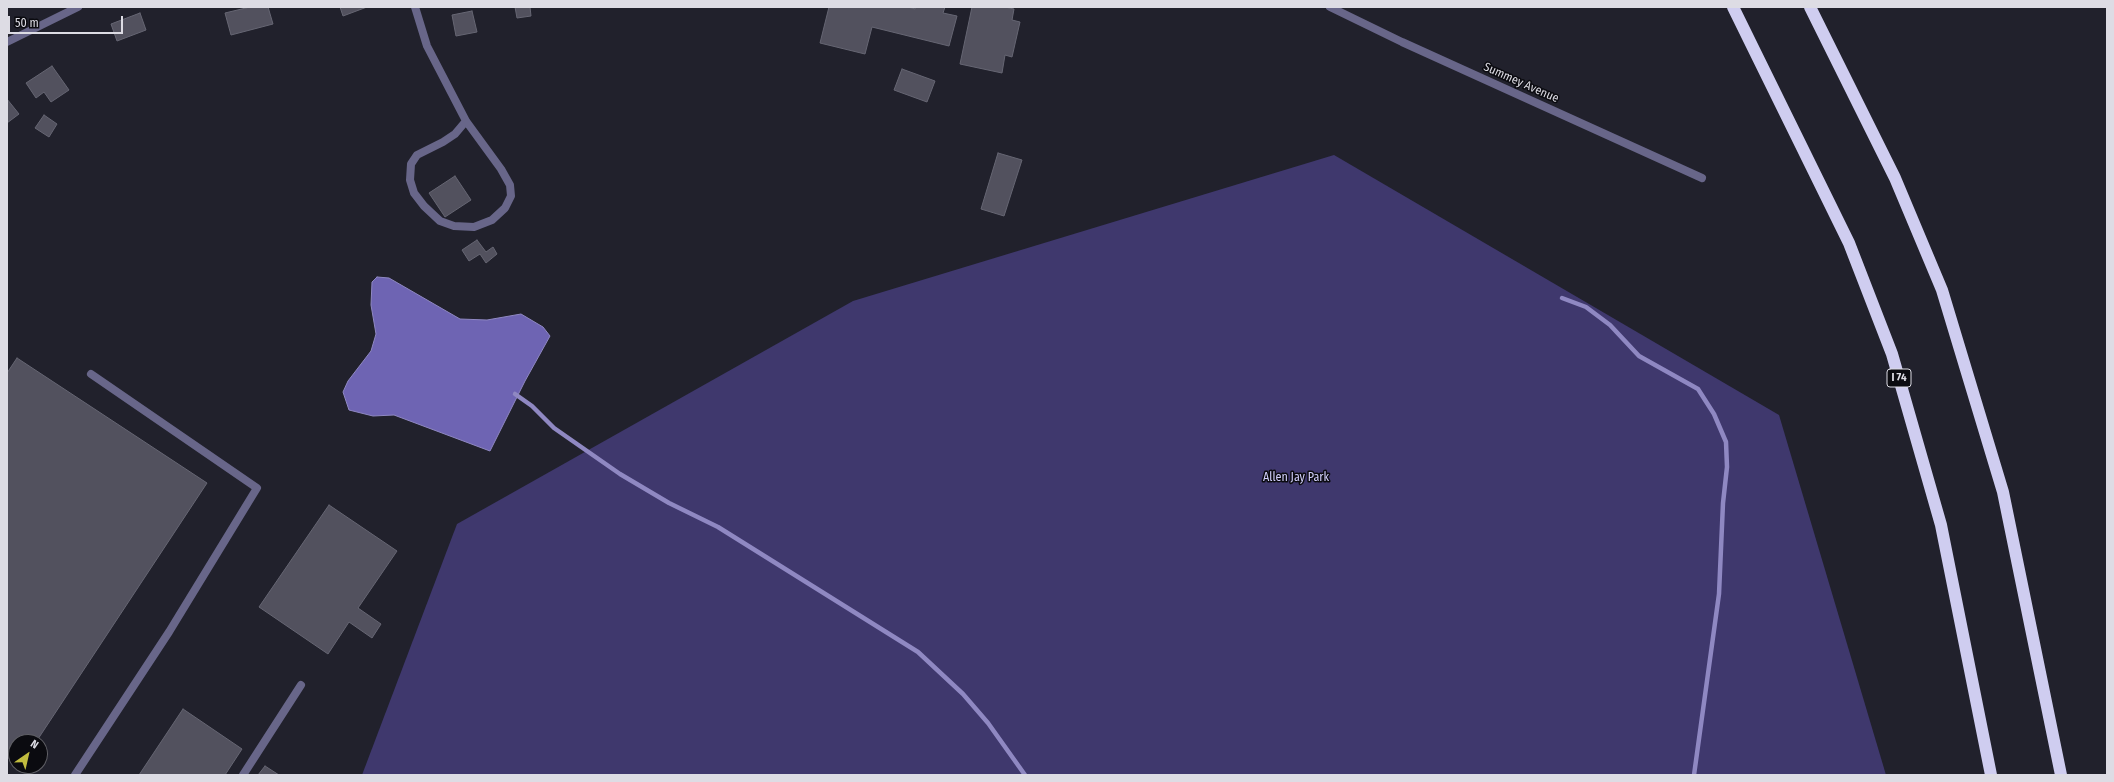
<!DOCTYPE html>
<style>
body{margin:0}
#map{position:relative;width:2114px;height:782px;overflow:hidden;background:#21212c;font-family:"Fira Sans Condensed",sans-serif}
canvas{display:block}
.frame{position:absolute;inset:0;border:8px solid #dddce4;pointer-events:none}
.north{position:absolute;left:8px;top:734px;width:40px;height:40px;box-sizing:border-box;background:#0b0b10;border:1px solid #5f5f65;border-radius:50%;rotate:34deg;font-size:11px;font-weight:700;line-height:16px;text-align:center;color:#dddce4}
.north::after{content:'';display:block;margin:auto;width:14px;height:18px;background:#c2bd3f;clip-path:polygon(50% 0,100% 100%,50% 72%,0 100%)}
.scale{position:absolute;left:8px;top:16px;width:115px;height:18px;box-sizing:border-box;border:2px solid #dddce4;border-top:0;padding-left:5px;font-size:12px;line-height:14px;white-space:nowrap;color:#dddce4;-webkit-text-stroke:3px #0b0b10;paint-order:stroke}
</style>
<div id="map">
<canvas width="2114" height="782"></canvas>
<div class="frame"></div>
<div class="north">N</div>
<div class="scale">50 m</div>
</div>
<script>
const ctx = document.querySelector('canvas').getContext('2d');
ctx.lineJoin = 'round';
function fillPath(path, color) { ctx.fillStyle = color; ctx.fill(path, 'evenodd'); }
const toPath = rows => new Path2D(rows.map(r => 'M' + r).join(''));
function stroke(path, color, width, dash) { ctx.strokeStyle = color; ctx.lineWidth = width; ctx.lineCap = dash ? 'butt' : 'round'; ctx.setLineDash(dash || []); ctx.stroke(path); }
function drawText(font, color, halo, rows, align = 'center') {
  ctx.font = font + ' "Fira Sans Condensed",sans-serif'; ctx.lineWidth = 3; ctx.setLineDash([]); ctx.textBaseline = 'middle'; ctx.strokeStyle = halo; ctx.fillStyle = color; for (const [text, x, y, turn = 0] of rows) {
    ctx.save(); ctx.translate(x, y); ctx.rotate((+turn || 0) * Math.PI / 180); ctx.textAlign = isNaN(turn) ? turn : align; if (halo) ctx.strokeText(text, 0, 0); ctx.fillText(text, 0, 0); ctx.restore();
  }
}
const green = toPath([
 [1334,155,1779,415,1886,775,362,775,457,524,853,301]
]);
const water = toPath([
 [377,277,389,278,460,319,487,320,521,314,543,327,550,336,525,381,490,451,394,415,373,416,349,410,343,392,348,381,371,351,376,334,371,305,372,282,377,277]
]);
const stream = toPath([
 [1562,298,1586,307,1610,325,1639,356,1698,389,1714,414,1726,442,1727,467,1723,503,1719,594,1694,775],
 [515,394,532,406,554,428,620,474,669,503,718,527,918,652,963,694,988,723,1025,775]
]);
const building = toPath([
 [250,7,268,7,273,24,231,35,225,13,250,7],
 [340,7,367,7,343,16,340,7],
 [515,7,530,7,531,16,517,18,515,7],
 [829,7,908,7,915,9,915,7,945,7,943,13,957,16,949,46,872,27,865,54,820,43,829,7],
 [972,7,1005,7,1014,9,1012,20,1020,22,1012,57,1005,55,1002,73,960,64,972,7],
 [472,11,477,32,456,36,452,15,472,11],
 [140,13,146,30,117,41,111,24,140,13],
 [52,66,69,90,51,102,44,92,36,98,26,83,52,66],
 [902,69,935,81,927,102,894,90,902,69],
 [7,99,19,114,7,123,7,99],
 [44,115,57,124,49,137,35,128,44,115],
 [998,153,1022,160,1004,216,981,209,998,153],
 [455,176,471,200,445,217,429,193,455,176],
 [477,240,486,252,493,247,497,254,486,263,480,254,469,261,462,250,477,240],
 [17,358,207,483,36,742,16,742,16,763,7,757,7,373,17,358],
 [329,505,397,551,358,608,381,624,372,638,349,622,328,654,259,607,329,505],
 [183,709,242,749,225,775,139,775,183,709],
 [265,766,279,775,258,775,265,766]
]);
const service = toPath([
 [415,7,427,46,466,121,501,169,510,185,511,196,505,208,492,220,474,227,454,226,440,221,424,206,414,193,410,180,411,164,417,155,443,142,455,134,466,121],
 [75,775,169,632,257,488,91,374],
 [243,775,301,685]
]);
const minor = toPath([
 [1330,7,1402,42,1702,178]
]);
const tertiary = toPath([
 [7,42,78,7]
]);
const motorway = toPath([
 [1733,7,1849,243,1892,354,1941,525,1991,775],
 [1810,7,1895,178,1942,290,2003,492,2061,775]
]);
const shields = [
 [1899,378,24]
];
const shieldNames = [
 ["I 74",1899,378]
];
const streetNames = [
 ["Summey Avenue",1521,83,24]
];
const parkNames = [
 ["Allen Jay Park",1296,478]
];
fillPath(green, '#3f386d');
fillPath(water, '#6e64b3');
stroke(water, '#8f88c2', 1);
stroke(stream, '#8f88c2', 4.5);
fillPath(building, '#52515e');
stroke(building, '#666673', 1);
stroke(service, '#686689', 8);
stroke(minor, '#686689', 8);
stroke(tertiary, '#686689', 8);
stroke(motorway, '#cfcdf0', 12);
for (const [x, y, w] of shields) { const box = new Path2D(); box.roundRect(x - w / 2, y - 9, w, 18, 3); ctx.fillStyle = '#0b0b10'; ctx.fill(box); stroke(box, '#dddce4', 1); }
drawText('bold 11px', '#dddce4', null, shieldNames);
drawText('12px', '#dddce4', '#0b0b10', streetNames);
drawText('12px', '#d2d0fc', '#0b0b10', parkNames);
</script>
